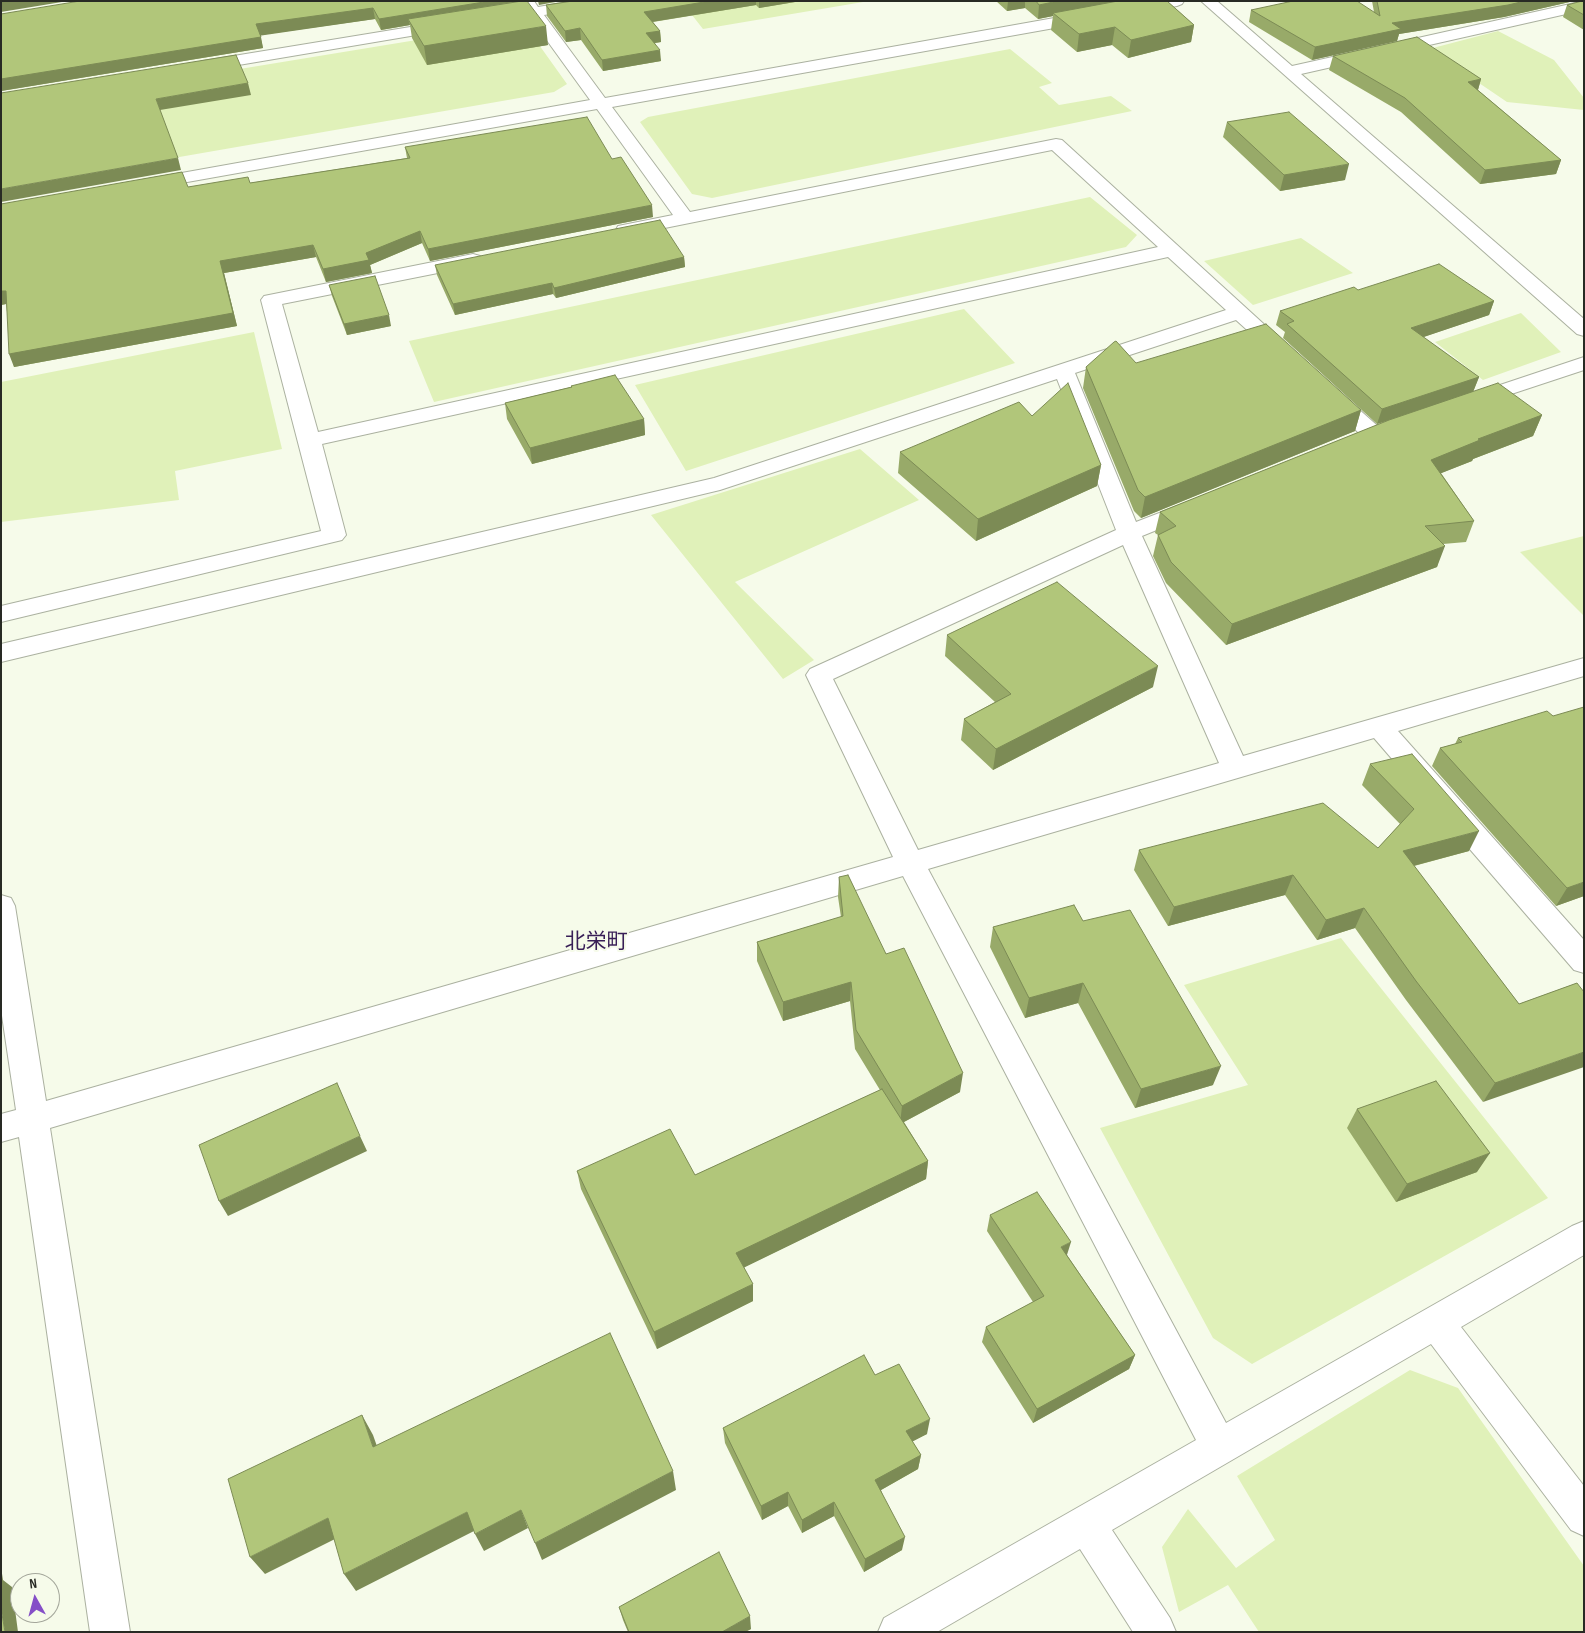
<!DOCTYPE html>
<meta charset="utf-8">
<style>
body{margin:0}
#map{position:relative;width:1585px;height:1633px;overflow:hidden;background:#f6fbea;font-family:"Sofia Sans Condensed",sans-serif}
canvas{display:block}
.frame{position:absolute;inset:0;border:2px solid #282a24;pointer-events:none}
.north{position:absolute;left:10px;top:1573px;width:50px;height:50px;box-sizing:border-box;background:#f6fbea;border:1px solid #a4a79b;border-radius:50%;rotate:353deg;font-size:14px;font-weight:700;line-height:20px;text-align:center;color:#282a24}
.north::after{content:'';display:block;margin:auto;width:18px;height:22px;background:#854fc7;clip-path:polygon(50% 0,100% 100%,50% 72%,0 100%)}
</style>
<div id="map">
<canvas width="1585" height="1633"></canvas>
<div class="frame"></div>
<div class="north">N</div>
</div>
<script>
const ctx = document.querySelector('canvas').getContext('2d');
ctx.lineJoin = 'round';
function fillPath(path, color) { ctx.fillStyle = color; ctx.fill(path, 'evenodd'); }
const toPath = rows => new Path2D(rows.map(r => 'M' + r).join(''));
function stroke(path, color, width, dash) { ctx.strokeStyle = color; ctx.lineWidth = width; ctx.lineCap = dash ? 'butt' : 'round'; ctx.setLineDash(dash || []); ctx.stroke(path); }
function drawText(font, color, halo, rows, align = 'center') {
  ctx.font = font + ' "Sofia Sans Condensed","Noto Sans JP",sans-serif'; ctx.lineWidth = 4; ctx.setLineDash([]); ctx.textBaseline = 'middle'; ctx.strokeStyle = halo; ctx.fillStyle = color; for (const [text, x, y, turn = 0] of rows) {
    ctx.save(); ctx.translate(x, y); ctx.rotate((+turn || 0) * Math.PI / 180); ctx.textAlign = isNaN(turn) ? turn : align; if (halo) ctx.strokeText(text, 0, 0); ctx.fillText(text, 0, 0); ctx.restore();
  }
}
const green = toPath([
 [681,1,862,1,863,2,703,29],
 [514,24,527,28,567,84,554,92,64,177,124,88],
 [1498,31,1554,60,1584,98,1584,110,1507,102,1429,49],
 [1010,49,1052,83,1039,87,1059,105,1111,96,1132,111,712,198,692,194,640,122,648,117],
 [1090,197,1137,235,1126,247,434,402,409,341],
 [1301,238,1353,273,1253,305,1204,261],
 [964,309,1015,363,686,471,635,385],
 [1521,313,1561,352,1483,380,1435,342],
 [254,332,282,449,175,471,179,500,1,522,1,382],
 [860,449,919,500,735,582,814,660,783,679,651,515],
 [1584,536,1584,616,1520,552],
 [1341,938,1548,1198,1252,1364,1213,1338,1100,1128,1248,1085,1184,985],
 [1410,1370,1458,1388,1584,1566,1584,1632,1259,1632,1228,1585,1179,1612,1162,1547,1188,1509,1236,1568,1275,1540,1237,1476]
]);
const minor = toPath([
 [519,1,534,1,538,7,574,1,610,1,608,4,603,6,544,15,605,98,1088,12,1093,14,1096,17,1093,20,1088,22,612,107,690,212,1056,139,1062,140,1290,348,1293,352,1290,356,1283,358,1276,356,1236,320,1075,373,1136,522,1193,500,1201,502,1204,507,1201,512,1142,536,1243,756,1584,658,1584,676,1398,731,1584,940,1584,973,1574,970,1374,738,928,869,1226,1423,1572,1226,1584,1221,1584,1255,1461,1327,1584,1486,1584,1536,1571,1530,1431,1344,1112,1530,1170,1618,1176,1632,1133,1632,1080,1549,937,1632,878,1632,884,1618,1196,1440,903,876,50,1128,130,1632,90,1632,19,1137,1,1142,1,1114,16,1110,1,1009,1,895,11,898,15,906,46,1101,893,857,806,675,810,669,1116,530,1057,379,720,490,1,662,1,644,714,478,1226,310,1168,257,322,444,346,535,342,540,1,622,1,606,321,531,261,300,264,296,473,254,480,256,483,260,480,264,473,266,282,304,318,432,1158,247,1052,150,625,236,618,234,616,230,618,226,673,215,597,109,148,189,142,188,139,184,142,180,148,179,590,100,530,17,499,23,494,21,491,18,494,15,524,9,519,1],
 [1123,545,1219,763,918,850,833,679,1123,545],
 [1151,1,1184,1,1182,4,1177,6,1133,14,1128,12,1125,9,1128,6,1151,1],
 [1201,1,1217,1,1292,66,1584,1,1584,10,1301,74,1584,319,1584,336,1577,334,1201,1],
 [447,21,452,23,455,26,452,29,203,71,197,69,195,66,197,63,203,61,447,21],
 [1584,357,1584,370,1478,405,1471,407,1464,405,1460,401,1464,397,1584,357],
 [1330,388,1337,390,1381,429,1384,434,1381,439,1373,441,1365,439,1323,398,1319,394,1323,390,1330,388]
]);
const wall = toPath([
 [520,1,548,45,427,65,412,38,410,25,381,30,375,19,260,35,263,48,1,91,1,14],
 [573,1,801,1,759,8,756,5,653,22,660,31,661,42,655,43,661,61,603,71,581,40,566,42,547,16,546,5],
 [996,1,1167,1,1194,25,1191,42,1128,58,1112,45,1077,52,1051,30,1053,16,1038,19,1025,8,1007,11],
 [1372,1,1574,1,1504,17,1399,34,1397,41,1312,60,1249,22,1251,10,1374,12],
 [1584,1,1584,30,1563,17,1567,5],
 [1333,56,1481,79,1478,90,1561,160,1556,174,1480,184,1401,112,1329,70],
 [1227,122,1345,180,1280,191,1223,137],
 [405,147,612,159,653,217,430,261,422,243,370,265,372,273,326,282,316,257,224,273,237,326,14,367,6,304,1,305,1,204,188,187,250,183,407,158],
 [684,257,685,267,556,298,553,294,455,315,437,275,435,265],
 [329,285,391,326,347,335,332,296],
 [1358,290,1494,301,1489,315,1423,337,1479,377,1473,392,1542,415,1533,436,1473,459,1472,461,1441,473,1474,521,1466,542,1443,544,1437,567,1226,645,1166,583,1153,556,1158,535,1155,533,1160,512,1387,421,1377,424,1283,338,1285,332,1276,325,1280,311],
 [1136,363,1361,410,1355,431,1141,518,1134,511,1083,388,1086,367],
 [571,386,644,419,645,435,532,464,507,419,505,403,571,387],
 [1032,416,1101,465,1097,486,976,541,898,473,900,452],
 [947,635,1153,687,993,770,961,740,964,719,995,702,945,656],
 [1458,738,1584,896,1556,906,1432,766,1440,748,1455,744],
 [1370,764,1469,851,1414,866,1519,1004,1577,983,1483,1102,1406,1000,1355,928,1317,940,1285,895,1168,926,1134,870,1139,850,1378,848,1400,824,1362,785],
 [839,877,886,954,960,1092,904,1122,928,1161,926,1179,744,1267,753,1301,657,1349,581,1189,577,1171,695,1175,880,1090,855,1049,850,1001,783,1021,757,961,757,942,841,917,838,897],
 [1083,921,1213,1085,1135,1108,1078,1003,1025,1018,990,947,993,927],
 [1357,1109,1477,1172,1396,1202,1347,1128],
 [990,1215,1067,1255,1135,1355,1129,1369,1033,1423,982,1342,986,1327,1033,1302,987,1231],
 [875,1375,927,1434,912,1441,921,1455,918,1469,881,1490,902,1550,864,1572,834,1516,802,1533,788,1506,762,1520,725,1443,723,1428],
 [619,1607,751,1629,745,1632,628,1632,623,1620]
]);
const shadedWall = toPath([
 [1,1,68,1,1,12],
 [490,1,520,1,408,19,410,25,381,30,379,19],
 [538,1,561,1,539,5],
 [710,1,756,1,756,5,645,23,644,12],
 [759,1,801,1,759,8],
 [1008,1,1025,1,1025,8,1007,11],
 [1058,1,1138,1,1053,13,1053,16,1038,19,1039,5],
 [1525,1,1574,1,1504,17,1399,34,1397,41,1312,60,1315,47,1392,23],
 [373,8,375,19,258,36,256,24],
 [1194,25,1191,42,1128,58,1131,40],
 [546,26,548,45,427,65,424,46],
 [1115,27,1112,45,1077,52,1079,34],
 [580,28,581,40,566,42,565,31],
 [660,31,661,42,647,44,646,33],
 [261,37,263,48,1,91,1,79],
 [660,50,661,61,603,71,602,60],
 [1481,79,1477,93,1468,82],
 [248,83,251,95,160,110,156,99],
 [178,158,181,170,1,202,1,189],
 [1561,160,1556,174,1480,184,1485,170],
 [1349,164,1345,180,1280,191,1284,175],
 [652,205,653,217,430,261,428,249],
 [420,231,422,243,370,265,372,273,326,282,323,269],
 [313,245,316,257,224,273,237,326,14,367,9,354,220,261],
 [684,257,685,267,556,298,554,288],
 [552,283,553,294,455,315,453,304],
 [1,291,6,291,11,303,1,305],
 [1494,301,1489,315,1406,343,1411,328],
 [389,315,391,326,347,335,344,324],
 [1479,377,1473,392,1377,424,1382,409],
 [1361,410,1355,431,1141,518,1145,497],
 [1542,415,1533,436,1473,459,1472,461,1424,480,1431,460,1478,439],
 [644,419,645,435,532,464,530,448],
 [1101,465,1097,486,976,541,978,519],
 [1445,546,1437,567,1226,645,1232,624],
 [1158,666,1153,687,993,770,996,749],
 [1479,831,1469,851,1394,871,1403,851],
 [1293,875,1285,895,1168,926,1174,907],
 [1584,882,1584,896,1556,906,1567,888],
 [1364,908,1355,928,1317,940,1326,920],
 [851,982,850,1001,783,1021,783,1002],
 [1083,983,1078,1003,1025,1018,1029,998],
 [1584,1052,1584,1067,1483,1102,1495,1083],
 [1221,1066,1213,1085,1135,1108,1141,1089],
 [963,1073,960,1092,900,1124,902,1106],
 [360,1136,367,1151,228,1216,219,1201],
 [1490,1153,1477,1172,1396,1202,1407,1184],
 [928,1161,926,1179,737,1271,736,1253],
 [1071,1242,1066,1258,1061,1247],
 [753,1284,753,1301,657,1349,654,1332],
 [1135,1355,1129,1369,1033,1423,1037,1409],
 [362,1415,373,1435,384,1466,373,1447],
 [930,1419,927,1434,904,1446,906,1431],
 [921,1455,918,1469,874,1494,875,1480],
 [673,1471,676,1490,542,1560,535,1543],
 [788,1492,788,1506,762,1520,761,1506],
 [834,1502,834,1516,802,1533,802,1520],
 [521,1510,528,1528,484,1551,475,1534],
 [467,1512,476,1530,356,1591,344,1574],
 [328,1518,341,1536,265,1574,250,1557],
 [905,1537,902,1550,864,1572,865,1559],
 [1,1567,3,1580,12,1587,18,1632,5,1632,1,1608],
 [750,1616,751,1629,745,1632,722,1632]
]);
const building = toPath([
 [80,1,490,1,379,19,373,8,256,24,261,37,1,79,1,14,80,1],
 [522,1,527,1,546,26,424,46,408,19,522,1],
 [573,1,710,1,644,12,660,31,646,33,660,50,602,60,580,28,565,31,546,5,573,1],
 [1036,1,1058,1,1039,5,1036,1],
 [1118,1,1167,1,1194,25,1131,40,1115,27,1079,34,1053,13,1118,1],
 [1293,1,1357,1,1380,16,1377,1,1525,1,1508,5,1392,23,1401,29,1315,47,1251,10,1293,1],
 [1582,1,1584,1,1584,15,1567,5,1582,1],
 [1417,37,1481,79,1468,82,1561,160,1485,170,1405,98,1333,56,1417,37],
 [236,55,248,83,156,99,178,158,1,189,1,93,236,55],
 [1289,112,1349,164,1284,175,1227,122,1289,112],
 [587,117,612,159,621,157,652,205,428,249,420,231,366,253,369,260,323,269,313,245,220,261,233,313,9,354,6,291,1,291,1,204,182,172,188,187,248,177,250,183,410,158,405,147,587,117],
 [660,220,684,257,554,288,552,283,453,304,435,265,660,220],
 [1439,264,1494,301,1411,328,1479,377,1382,409,1287,324,1294,321,1280,311,1354,287,1358,290,1439,264],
 [375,276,389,315,344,324,329,285,375,276],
 [1266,324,1361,410,1145,497,1138,490,1086,367,1114,342,1116,341,1136,363,1266,324],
 [615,375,644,419,530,448,505,403,572,387,571,386,615,375],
 [1068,383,1101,465,978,519,900,452,1019,402,1032,416,1068,383],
 [1498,383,1542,415,1478,439,1480,440,1431,460,1474,521,1425,526,1445,546,1232,624,1171,562,1158,535,1176,526,1160,512,1389,420,1498,383],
 [1057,582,1158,666,996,749,964,719,1011,694,947,635,1057,582],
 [1584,707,1584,882,1567,888,1440,748,1462,742,1458,738,1547,711,1553,716,1584,707],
 [1412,754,1479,831,1403,851,1519,1004,1577,983,1584,992,1584,1052,1495,1083,1416,981,1364,908,1326,920,1293,875,1174,907,1139,850,1323,803,1378,848,1414,809,1370,764,1412,754],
 [848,875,886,954,904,948,963,1073,902,1106,856,1030,851,982,783,1002,757,942,843,916,839,877,848,875],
 [1074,905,1083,921,1130,910,1221,1066,1141,1089,1083,983,1029,998,993,927,1074,905],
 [1436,1081,1490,1153,1407,1184,1357,1109,1436,1081],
 [337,1083,360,1136,219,1201,199,1145,337,1083],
 [882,1089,928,1161,736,1253,753,1284,654,1332,577,1171,670,1129,695,1175,882,1089],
 [1037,1192,1071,1242,1061,1247,1135,1355,1037,1409,986,1327,1044,1296,990,1215,1037,1192],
 [610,1333,673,1471,535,1543,521,1510,475,1534,467,1512,344,1574,328,1518,250,1557,228,1479,362,1415,373,1447,610,1333],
 [864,1355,875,1375,899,1364,930,1419,906,1431,921,1455,875,1480,905,1537,865,1559,834,1502,802,1520,788,1492,761,1506,723,1428,864,1355],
 [719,1552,750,1616,722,1632,629,1632,619,1607,719,1552],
 [1,1608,5,1632,1,1632,1,1608]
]);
const quarterNames = [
 ["北栄町",596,943]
];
fillPath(green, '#e0f1b9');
stroke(minor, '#abb1a0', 2);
fillPath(minor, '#fff');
fillPath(wall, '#98aa69');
fillPath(shadedWall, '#7c8b55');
fillPath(building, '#b1c67a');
stroke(building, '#7c8b55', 1);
drawText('21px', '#381e57', '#f6fbea', quarterNames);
</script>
